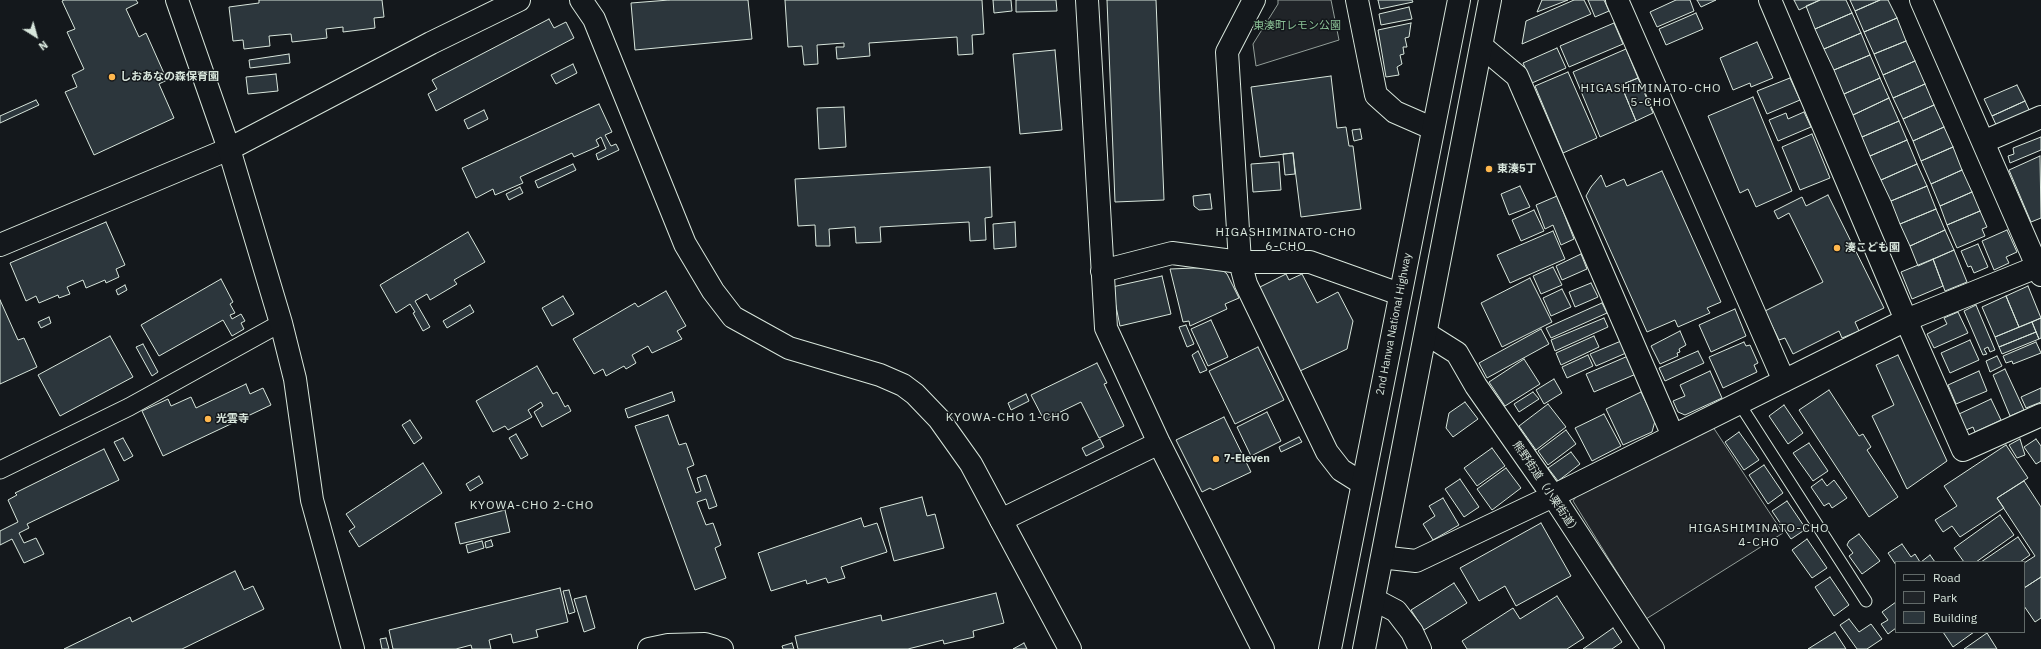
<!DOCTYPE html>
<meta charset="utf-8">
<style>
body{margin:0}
#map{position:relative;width:2041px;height:649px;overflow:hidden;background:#14181c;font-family:"IBM Plex Sans",sans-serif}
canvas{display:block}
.legend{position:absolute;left:1895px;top:561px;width:130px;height:72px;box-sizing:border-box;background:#14181c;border:1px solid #626a69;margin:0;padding:5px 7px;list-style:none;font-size:12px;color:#d8e6dc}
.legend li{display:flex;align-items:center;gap:8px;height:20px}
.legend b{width:20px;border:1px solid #626a69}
.north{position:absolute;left:16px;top:16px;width:40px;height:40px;-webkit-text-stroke:3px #14181c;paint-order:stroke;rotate:143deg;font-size:11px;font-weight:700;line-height:16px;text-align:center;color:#d8e6dc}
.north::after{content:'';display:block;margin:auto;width:14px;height:18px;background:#d8e6dc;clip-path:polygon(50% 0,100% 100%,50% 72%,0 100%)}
</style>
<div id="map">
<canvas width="2041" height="649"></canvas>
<ul class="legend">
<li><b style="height:5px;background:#14181c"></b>Road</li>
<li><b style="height:11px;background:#202428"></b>Park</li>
<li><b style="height:11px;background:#2c363c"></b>Building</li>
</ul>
<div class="north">N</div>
</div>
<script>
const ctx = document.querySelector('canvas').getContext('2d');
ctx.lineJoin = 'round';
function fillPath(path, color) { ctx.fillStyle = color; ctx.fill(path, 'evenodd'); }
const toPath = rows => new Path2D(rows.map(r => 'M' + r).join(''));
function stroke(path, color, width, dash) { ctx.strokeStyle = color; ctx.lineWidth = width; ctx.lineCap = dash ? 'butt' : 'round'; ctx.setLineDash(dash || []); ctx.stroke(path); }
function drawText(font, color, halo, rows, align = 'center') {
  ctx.font = font + ' "IBM Plex Sans","Noto Sans JP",sans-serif'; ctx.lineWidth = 3; ctx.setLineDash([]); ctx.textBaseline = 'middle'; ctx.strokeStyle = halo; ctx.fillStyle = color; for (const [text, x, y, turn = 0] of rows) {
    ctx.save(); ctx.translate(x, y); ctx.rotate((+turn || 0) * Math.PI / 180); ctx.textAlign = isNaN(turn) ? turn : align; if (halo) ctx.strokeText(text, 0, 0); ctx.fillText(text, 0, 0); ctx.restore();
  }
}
const green = toPath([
 [1278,0,1331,0,1339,40,1256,66,1253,44,1278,4,1278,0],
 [1713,427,1783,533,1646,619,1573,501,1580,491,1713,427]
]);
const building = toPath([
 [64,0,136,0,138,3,126,9,139,37,146,33,167,80,159,84,174,118,94,155,65,92,77,87,72,75,84,69,67,32,75,29,62,1,64,0],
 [259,0,382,0,384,17,374,18,375,28,343,32,343,27,326,29,327,38,292,42,291,34,269,36,270,46,244,49,243,40,233,41,229,7,259,3,259,0],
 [669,0,748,0,752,39,635,50,631,3,669,0],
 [785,0,982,0,984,34,972,35,973,54,958,55,957,37,869,43,870,56,837,59,836,47,844,47,844,43,817,45,818,64,804,65,802,46,788,47,785,0],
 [993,0,1011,0,1012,11,994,13,993,0],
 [1016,0,1056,0,1057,11,1016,12,1016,0],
 [1107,0,1156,0,1164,200,1115,202,1107,0],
 [1378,0,1412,0,1413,2,1380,9,1378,0],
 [1542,0,1568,0,1537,12,1542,0],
 [1574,0,1584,0,1591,14,1522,44,1526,21,1574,0],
 [1588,0,1604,0,1609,11,1595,17,1588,0],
 [1676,0,1690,0,1694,11,1657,27,1650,12,1676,0],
 [1697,0,1716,0,1701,7,1697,0],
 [1794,0,1820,0,1799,10,1794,0],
 [1820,0,1846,0,1852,13,1815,29,1806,6,1820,0],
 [1850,0,1880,0,1855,11,1850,0],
 [1880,0,1888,0,1897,18,1864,32,1855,11,1880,0],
 [1409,7,1412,19,1381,25,1379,14,1409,7],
 [1696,13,1703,29,1666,45,1659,29,1696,13],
 [1852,13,1861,33,1824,49,1815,29,1852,13],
 [1897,18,1906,41,1874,54,1864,32,1897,18],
 [549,19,554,28,566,22,574,38,436,111,428,94,437,89,432,80,549,19],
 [1411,23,1409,37,1405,38,1407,47,1403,47,1404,54,1400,55,1402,64,1397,67,1399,75,1386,77,1378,30,1411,23],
 [1614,23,1623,44,1569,67,1560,46,1614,23],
 [1861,33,1870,55,1834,70,1824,49,1861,33],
 [1906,41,1915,61,1883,75,1874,54,1906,41],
 [1757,42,1773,78,1751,87,1750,83,1733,90,1720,58,1757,42],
 [1557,48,1566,68,1532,83,1523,63,1557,48],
 [1626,49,1638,78,1621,85,1636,121,1600,137,1573,72,1626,49],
 [1055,50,1062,130,1020,134,1013,54,1055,50],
 [289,54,290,63,250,68,249,60,289,54],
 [1870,55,1880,78,1844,94,1834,70,1870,55],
 [1915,61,1925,84,1893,98,1883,75,1915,61],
 [573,64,577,73,556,84,551,75,573,64],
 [1568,72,1597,138,1563,153,1535,86,1568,72],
 [276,74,278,91,248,94,246,77,276,74],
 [1331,76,1337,128,1346,127,1349,146,1353,146,1361,209,1301,217,1293,153,1260,157,1251,87,1331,76],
 [1638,78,1653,113,1636,121,1621,85,1638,78],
 [1790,78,1800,100,1767,114,1757,91,1790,78],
 [1880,78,1889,98,1853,115,1844,94,1880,78],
 [1925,84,1934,105,1903,119,1893,98,1925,84],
 [2017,85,2025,101,1992,116,1984,99,2017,85],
 [1753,97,1792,191,1756,207,1748,189,1740,193,1708,116,1753,97],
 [1889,98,1899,121,1862,137,1853,115,1889,98],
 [36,100,39,105,0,123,0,116,36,100],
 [2025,101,2031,114,1998,129,1992,116,2025,101],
 [599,104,612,132,605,135,611,146,616,144,619,150,598,160,596,154,606,149,601,137,596,140,599,146,574,157,572,153,520,177,523,183,495,195,493,189,476,198,462,168,599,104],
 [1934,105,1944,127,1913,141,1903,119,1934,105],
 [844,107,846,147,819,149,817,108,844,107],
 [484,110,488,119,468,129,464,120,484,110],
 [1804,112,1811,127,1778,141,1769,120,1786,113,1788,119,1804,112],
 [1899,121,1907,140,1870,156,1862,137,1899,121],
 [1944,127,1953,147,1921,161,1913,141,1944,127],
 [1360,129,1362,139,1354,141,1352,130,1360,129],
 [1812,134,1830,178,1800,190,1782,147,1812,134],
 [2041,137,2041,150,2010,163,2008,156,2014,154,2013,148,2041,137],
 [1907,140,1917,164,1881,180,1870,156,1907,140],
 [1953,147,1962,170,1931,184,1921,161,1953,147],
 [1293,153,1295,174,1285,175,1283,154,1293,153],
 [2040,156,2041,218,2031,222,2009,170,2040,156],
 [1279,162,1281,190,1253,192,1251,164,1279,162],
 [573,164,576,170,538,188,535,181,573,164],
 [1917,164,1927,186,1891,201,1881,180,1917,164],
 [990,167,992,217,985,218,986,240,970,241,969,222,880,227,881,242,856,243,855,227,829,229,830,246,816,246,815,225,798,226,795,179,990,167],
 [1962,170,1972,192,1940,206,1931,184,1962,170],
 [1662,171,1721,302,1707,308,1710,313,1678,327,1675,320,1647,332,1586,196,1591,187,1601,175,1606,187,1624,179,1627,186,1662,171],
 [1520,186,1530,207,1509,215,1501,194,1520,186],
 [1927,186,1936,209,1900,224,1891,201,1927,186],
 [520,187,523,193,509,200,506,194,520,187],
 [1972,192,1980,211,1947,225,1940,206,1972,192],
 [1210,194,1212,209,1199,210,1194,206,1193,196,1210,194],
 [1828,195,1884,308,1855,322,1859,331,1842,338,1839,331,1793,354,1785,338,1779,340,1765,311,1823,282,1789,213,1778,219,1774,211,1802,197,1806,206,1828,195],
 [1557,196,1574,239,1561,245,1553,225,1545,229,1536,205,1557,196],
 [1936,209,1945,230,1910,246,1900,224,1936,209],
 [1534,210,1544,231,1521,241,1512,220,1534,210],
 [1980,211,1987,227,1982,229,1985,236,1957,248,1947,225,1980,211],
 [106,222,125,265,116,269,119,277,106,283,105,280,86,288,83,280,67,287,70,294,59,298,58,295,39,303,36,296,26,301,10,263,106,222],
 [1015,222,1016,247,994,249,993,224,1015,222],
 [1945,230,1954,250,1918,266,1910,246,1945,230],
 [2007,230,2017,252,2006,257,2009,263,1994,270,1982,241,2007,230],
 [1553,231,1565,259,1510,283,1497,255,1553,231],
 [468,232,485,262,454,280,457,284,430,300,427,294,415,301,430,327,423,331,413,313,415,312,410,304,396,313,380,285,468,232],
 [1978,244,1988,267,1974,273,1971,266,1968,267,1961,251,1978,244],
 [1954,250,1967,282,1945,291,1933,259,1954,250],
 [1581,254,1587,269,1562,280,1556,266,1581,254],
 [1933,259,1943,286,1912,299,1901,272,1933,259],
 [1219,267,1227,274,1239,298,1225,304,1227,309,1190,326,1189,321,1183,322,1170,269,1219,267],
 [1553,267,1562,285,1541,294,1533,276,1553,267],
 [1286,274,1289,280,1302,274,1317,303,1338,292,1353,321,1347,349,1300,371,1258,288,1286,274],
 [1162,276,1171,314,1120,326,1112,287,1162,276],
 [1530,278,1552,322,1502,347,1481,303,1530,278],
 [221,279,233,302,230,304,235,313,230,315,232,319,241,314,245,321,241,323,244,329,232,336,223,320,159,356,141,325,221,279],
 [1591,283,1598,297,1575,307,1569,292,1591,283],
 [125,285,127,290,118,295,116,290,125,285],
 [2028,286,2041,318,2019,327,2006,296,2028,286],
 [1562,289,1571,307,1551,316,1543,298,1562,289],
 [666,291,686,326,677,331,682,339,652,353,648,346,632,355,636,363,626,369,624,366,606,376,603,369,594,374,573,339,635,303,638,307,666,291],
 [563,296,574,314,552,326,542,308,563,296],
 [2006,296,2019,327,1995,337,1982,307,2006,296],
 [0,300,18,340,24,338,37,367,0,384,0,300],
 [1602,303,1607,313,1551,338,1546,328,1602,303],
 [470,305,474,312,447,328,443,321,470,305],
 [1976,305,1995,350,1990,352,1988,347,1984,349,1987,354,1983,355,1964,311,1976,305],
 [1735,309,1746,336,1711,352,1699,325,1735,309],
 [1958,312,1968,333,1934,348,1927,334,1947,324,1944,318,1958,312],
 [49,317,51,323,41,328,38,322,49,317],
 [1604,318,1608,327,1555,351,1551,340,1604,318],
 [2041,318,2041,338,2039,339,2032,322,2041,318],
 [1211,320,1228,357,1208,366,1191,329,1211,320],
 [2032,322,2036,332,1999,347,1995,337,2032,322],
 [1186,325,1194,344,1187,347,1179,327,1186,325],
 [1541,329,1549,344,1487,378,1479,363,1541,329],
 [1680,331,1686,345,1679,349,1680,352,1677,353,1678,356,1660,364,1651,346,1680,331],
 [2036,332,2039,339,2002,354,1999,347,2036,332],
 [110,336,133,377,60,416,38,375,110,336],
 [1594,336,1599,347,1561,365,1556,353,1594,336],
 [1970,340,1979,360,1950,373,1941,353,1970,340],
 [1621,341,1626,353,1596,366,1590,354,1621,341],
 [1744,342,1746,346,1750,345,1758,363,1754,365,1757,372,1723,388,1709,357,1744,342],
 [2036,342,2041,353,2013,364,2012,361,2006,363,2003,356,2036,342],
 [143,344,158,372,152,376,136,347,143,344],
 [1258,347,1284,400,1235,424,1209,371,1258,347],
 [1198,351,1207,370,1200,373,1192,355,1198,351],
 [1698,351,1704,363,1665,381,1659,368,1698,351],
 [1588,355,1593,366,1567,378,1562,367,1588,355],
 [1898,355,1947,461,1907,489,1872,416,1894,405,1876,365,1898,355],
 [1628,356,1636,374,1594,392,1586,374,1628,356],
 [1997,356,2002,366,1990,372,1986,361,1997,356],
 [1524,359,1540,384,1505,406,1489,382,1524,359],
 [1097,363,1107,383,1104,384,1124,426,1099,438,1081,402,1044,420,1031,395,1097,363],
 [537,366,553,394,557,392,565,407,568,405,571,411,542,427,534,412,543,406,541,402,528,410,532,417,508,430,505,426,493,432,476,401,537,366],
 [2005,369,2024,410,2010,416,1993,375,2005,369],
 [1710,371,1722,398,1685,415,1678,412,1673,401,1685,396,1680,385,1710,371],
 [1979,371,1987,391,1956,404,1948,385,1979,371],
 [1554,379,1562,393,1544,404,1536,390,1554,379],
 [246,384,250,394,263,388,271,405,163,456,142,411,168,399,171,406,191,397,196,408,246,384],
 [2041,388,2041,402,2026,408,2021,397,2041,388],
 [1829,390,1859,436,1863,434,1871,447,1867,450,1898,497,1869,517,1799,410,1829,390],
 [672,392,675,401,628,418,625,409,672,392],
 [1533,392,1539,399,1519,412,1514,404,1533,392],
 [1641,392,1655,421,1652,432,1623,445,1606,409,1641,392],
 [1026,394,1029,401,1011,410,1008,403,1026,394],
 [1991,399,2001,420,1975,432,1973,427,1966,430,1959,414,1991,399],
 [1465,402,1478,419,1453,437,1446,428,1449,413,1465,402],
 [1548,404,1566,427,1536,450,1519,426,1548,404],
 [1784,405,1803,433,1788,444,1769,416,1784,405],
 [1267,412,1281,441,1251,456,1237,427,1267,412],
 [1604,414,1621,446,1592,461,1575,428,1604,414],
 [668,415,679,445,686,443,694,465,687,468,696,493,701,491,697,478,706,475,717,506,709,509,706,499,697,502,706,525,713,523,721,545,715,548,726,578,695,590,635,426,668,415],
 [1224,417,1251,472,1213,490,1210,488,1202,492,1176,440,1224,417],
 [410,420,422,438,414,444,402,425,410,420],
 [1566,430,1576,444,1548,465,1538,451,1566,430],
 [1739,432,1759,460,1744,470,1725,442,1739,432],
 [516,434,528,455,521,459,509,438,516,434],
 [1299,437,1302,442,1281,452,1279,447,1299,437],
 [123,438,133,456,124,461,114,442,123,438],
 [1100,439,1104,447,1086,456,1082,448,1100,439],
 [2020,439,2025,455,2017,458,2009,445,2020,439],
 [2036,439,2041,446,2041,461,2036,464,2024,447,2036,439],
 [1809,443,1828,471,1813,481,1793,453,1809,443],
 [2006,445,2028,478,1997,498,2004,508,1960,537,1952,526,1943,532,1935,520,1957,506,1944,486,2006,445],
 [1492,448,1505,466,1477,486,1464,468,1492,448],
 [104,449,119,480,27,524,29,528,19,533,24,543,36,538,44,554,24,563,12,539,0,545,0,531,18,522,8,500,17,495,15,493,104,449],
 [1571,452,1580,464,1558,481,1548,468,1571,452],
 [423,463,442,493,359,547,349,531,355,527,346,514,423,463],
 [1764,465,1783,493,1768,504,1749,475,1764,465],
 [1506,468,1521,488,1492,510,1477,489,1506,468],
 [479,476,483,483,470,491,466,484,479,476],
 [1460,479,1479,507,1464,517,1445,489,1460,479],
 [1822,479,1827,486,1834,480,1847,498,1832,508,1829,503,1824,506,1811,487,1822,479],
 [2024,481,2041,507,2041,577,2024,588,2024,563,2035,556,1997,498,2024,481],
 [922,497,927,516,935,514,944,548,894,561,880,508,922,497],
 [1443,498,1459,525,1433,540,1423,524,1435,516,1429,506,1443,498],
 [1787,501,1806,529,1791,539,1772,511,1787,501],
 [505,510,510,532,460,544,455,523,505,510],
 [2000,515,2014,535,1976,562,1964,562,1954,548,2000,515],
 [861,518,864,527,877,523,887,552,841,567,845,578,828,583,826,578,807,584,806,580,771,591,758,553,861,518],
 [1541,523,1571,576,1516,606,1505,586,1479,601,1460,568,1541,523],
 [1859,534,1880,561,1862,574,1849,556,1853,553,1847,545,1849,541,1859,534],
 [2018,537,2030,555,2020,562,1981,562,2018,537],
 [1807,539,1827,568,1812,578,1792,550,1807,539],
 [491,540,493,546,486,548,485,542,491,540],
 [482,541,484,548,468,553,466,545,482,541],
 [1902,544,1911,557,1915,554,1920,562,1896,562,1896,565,1888,553,1902,544],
 [1930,555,1935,562,1921,562,1930,555],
 [235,571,244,590,253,586,264,609,182,649,64,649,130,617,132,622,235,571],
 [1830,577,1849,605,1834,616,1815,587,1830,577],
 [2041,577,2041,618,2035,622,2024,606,2024,588,2041,577],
 [1454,583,1467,603,1424,630,1411,610,1454,583],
 [560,588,568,622,536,630,538,637,513,643,511,634,489,640,491,649,472,649,471,645,456,649,393,649,389,630,560,588],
 [569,590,575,612,569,614,563,591,569,590],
 [996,593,1004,623,973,631,974,637,944,644,943,640,908,649,798,649,795,636,881,615,882,621,996,593],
 [586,596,595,628,584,632,574,599,586,596],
 [1557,596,1584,638,1567,649,1467,649,1462,641,1513,608,1520,619,1557,596],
 [1896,602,1896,628,1888,634,1881,624,1888,620,1882,612,1896,602],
 [1849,619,1859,632,1871,624,1882,639,1867,649,1857,649,1840,625,1849,619],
 [1613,628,1622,642,1612,649,1583,649,1613,628],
 [1835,632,1846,649,1808,649,1835,632],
 [1943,632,1974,632,1953,647,1943,632],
 [1987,633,1997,649,1964,649,1987,633],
 [386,638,389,649,382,649,380,639,386,638],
 [792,643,794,649,783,649,782,646,792,643],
 [1024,643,1027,649,1013,649,1024,643]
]);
const service = toPath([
 [1739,403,1866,601]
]);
const pedestrian = toPath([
 [0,470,129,407,281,323]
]);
const minor = toPath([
 [1087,0,1106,328,1159,443,1263,649],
 [1254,0,1227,52,1240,262,1246,284,1327,452,1341,470,1357,480],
 [1357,0,1376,95,1395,112,1427,126],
 [1617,0,1784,381],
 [1770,0,1906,320,1963,450,2041,415],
 [1921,0,2041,275],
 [1486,50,1517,76,1673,436],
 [1983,142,2041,117],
 [0,245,229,149],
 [1102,271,1172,253,1240,262,1310,262,1394,292],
 [1430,336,1457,353,1476,386,1553,496,1653,649],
 [1001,520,1159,443],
 [1389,558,1416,561,1553,496,1906,320,2037,267],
 [1377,601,1396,611,1412,632,1420,649]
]);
const tertiary = toPath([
 [177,0,229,149,281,323,295,379,312,500,353,649],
 [581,0,594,19,685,244,713,291,733,317,789,348,880,375,903,385,915,394,939,419,971,464,1070,649],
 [229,149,431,43,519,0],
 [649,649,668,645,705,644,722,649]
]);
const motorway = toPath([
 [1330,649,1459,0],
 [1364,649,1490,0]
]);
const markers = [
 [112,77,4,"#ffb74d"],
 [1489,169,4,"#ffb74d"],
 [1837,248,4,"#ffb74d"],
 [208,419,4,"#ffb74d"],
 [1216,459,4,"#ffb74d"]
];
const parkNames = [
 ["東湊町レモン公園",1297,26]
];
const poiNames = [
 ["しおあなの森保育園",120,77],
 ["東湊5丁",1497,169],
 ["湊こども園",1845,248],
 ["光雲寺",216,419],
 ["7-Eleven",1224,459]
];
const streetNames = [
 ["2nd Hanwa National Highway",1394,324,-79],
 ["熊野街道（小栗街道）",1546,488,56]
];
const neighbourhoodNames = [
 ["HIGASHIMINATO-CHO",1651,89],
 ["5-CHO",1651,103],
 ["HIGASHIMINATO-CHO",1286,233],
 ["6-CHO",1286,247],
 ["KYOWA-CHO 1-CHO",1008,418],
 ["KYOWA-CHO 2-CHO",532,506],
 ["HIGASHIMINATO-CHO",1759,529],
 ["4-CHO",1759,543]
];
fillPath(green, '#202428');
stroke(green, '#939e99', 1);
fillPath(building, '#2c363c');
stroke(building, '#d8e6dc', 1);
stroke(service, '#d8e6dc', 13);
stroke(pedestrian, '#d8e6dc', 19);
stroke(minor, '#d8e6dc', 24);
stroke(tertiary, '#d8e6dc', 24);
stroke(motorway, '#d8e6dc', 24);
stroke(service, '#14181c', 11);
stroke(pedestrian, '#14181c', 17);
stroke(minor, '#14181c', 22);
stroke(tertiary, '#14181c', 22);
stroke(motorway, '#14181c', 22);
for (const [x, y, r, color] of markers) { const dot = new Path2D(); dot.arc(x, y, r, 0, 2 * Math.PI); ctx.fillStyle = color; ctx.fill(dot); stroke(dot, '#14181c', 1.5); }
drawText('11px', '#8ac095', '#14181c', parkNames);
drawText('bold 11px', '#d8e6dc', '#14181c', poiNames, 'left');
drawText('11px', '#d8e6dc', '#14181c', streetNames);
ctx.letterSpacing = '1px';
drawText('12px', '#d8e6dc', '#14181c', neighbourhoodNames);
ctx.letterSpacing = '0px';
</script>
